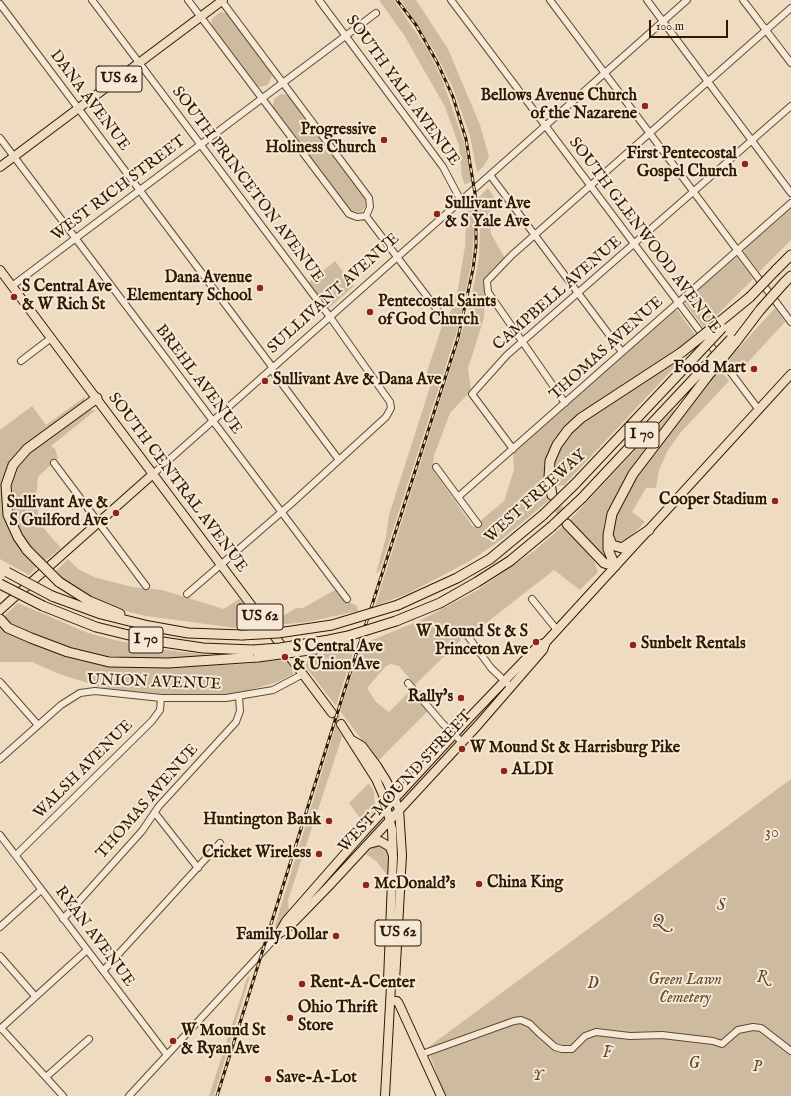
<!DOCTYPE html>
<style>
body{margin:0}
#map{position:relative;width:791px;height:1096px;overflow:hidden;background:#efdcc0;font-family:"IM FELL English",serif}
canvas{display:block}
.scale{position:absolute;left:649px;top:20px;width:79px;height:18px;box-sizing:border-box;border:2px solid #2f1900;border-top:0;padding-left:5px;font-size:12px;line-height:14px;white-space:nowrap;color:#2f1900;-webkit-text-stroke:3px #f5e8d6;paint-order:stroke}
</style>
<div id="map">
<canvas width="791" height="1096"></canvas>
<div class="scale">100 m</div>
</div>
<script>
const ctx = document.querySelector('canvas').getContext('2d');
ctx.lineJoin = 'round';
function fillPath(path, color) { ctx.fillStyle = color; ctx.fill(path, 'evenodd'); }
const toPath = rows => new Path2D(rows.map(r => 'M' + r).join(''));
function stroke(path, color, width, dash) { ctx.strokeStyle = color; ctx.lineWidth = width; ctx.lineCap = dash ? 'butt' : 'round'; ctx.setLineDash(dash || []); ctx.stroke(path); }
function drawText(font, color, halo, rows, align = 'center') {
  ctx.font = font + ' "IM FELL English",serif'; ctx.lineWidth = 4; ctx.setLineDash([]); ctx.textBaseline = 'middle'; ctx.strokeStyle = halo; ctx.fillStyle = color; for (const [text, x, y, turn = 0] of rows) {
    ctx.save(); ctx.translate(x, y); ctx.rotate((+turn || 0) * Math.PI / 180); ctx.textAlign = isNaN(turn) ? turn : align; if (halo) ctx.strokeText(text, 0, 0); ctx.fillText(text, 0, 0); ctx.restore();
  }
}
const green = toPath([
 [379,0,394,0,429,52,442,79,464,142,472,181,465,185,462,177,459,146,445,107,404,35],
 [401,0,416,0,448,49,480,125,489,157,483,167,477,172,470,136,453,88,435,52],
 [220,12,228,14,231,17,270,70,272,76,268,85,259,87,254,84,214,30,211,26,212,19],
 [281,94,287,95,291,98,364,196,366,206,361,212,350,211,272,108,275,98],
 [488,188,496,200,490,212,491,234,505,258,491,271,486,279,484,318,468,368,471,391,450,413,434,456,433,466,434,471,473,527,504,501,514,470,513,452,674,311,677,310,696,336,584,410,561,430,547,454,544,476,549,500,542,506,501,540,470,561,409,593,375,606,469,310,479,257,480,228,478,198],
 [473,199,474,227,472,259,464,301,456,334,380,570,376,574,386,537,389,515,430,387,426,375,442,326,452,309,458,289,465,246,467,204],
 [791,206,791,240,759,272,745,253,744,249],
 [737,257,753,279,704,328,685,303,686,300,734,258],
 [335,261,354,286,329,308,308,283],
 [775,308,785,322,738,373,728,360],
 [686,352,688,353,564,485,553,486,553,468,556,454,572,430,587,417],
 [720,369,729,381,681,432,668,450,659,470,656,488,646,488,632,512,645,522,627,540,617,545,612,535,615,516,623,501,653,452,687,408],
 [86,396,84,401,23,447,15,456,8,468,3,490,26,554,37,567,29,575,0,559,0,430,32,406,46,425],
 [674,409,676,411,639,458,609,508,604,524,603,538,608,558,606,558,586,540,569,521],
 [90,410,96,410,51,446,55,449,58,458,38,477,36,499,40,524,61,548,42,563,28,546,15,522,10,493,11,480,15,471,29,453,85,411],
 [563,526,594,561,598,572,580,590,554,570,476,631,468,625,457,631,461,640,415,685,399,666,391,664,386,666,367,688,376,702,389,712,411,690,429,710,378,761,340,711,362,644,419,621,476,591,534,551],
 [68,559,78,569,94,577,132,587,162,590,224,609,239,599,253,615,235,628,146,616,118,609,87,595,54,573],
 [335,590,343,599,357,606,358,611,307,622,277,625,275,621,296,608,303,608],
 [18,603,88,633,115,640,150,648,217,656,176,660,108,658,85,653,13,628,4,618,5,615],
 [0,626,15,635,59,654,85,662,112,667,146,668,245,664,286,659,292,667,293,674,277,682,237,694,198,696,157,694,104,688,59,674,32,662,0,662],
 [355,646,336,706,305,666,309,657],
 [336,725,342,737,288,900,289,913,274,929],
 [791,779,791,1096,445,1096,427,1048],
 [369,783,374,791,375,807,373,815,365,825,349,803],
 [376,845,384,845,390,854,388,876,376,861,366,854],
 [250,976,214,1096,209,1096,247,978]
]);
const majorTunnel = toPath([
 [332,713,341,724]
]);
const highwayTunnel = toPath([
 [552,496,566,522]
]);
const minor = toPath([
 [92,0,330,317,390,402,391,408,386,417,292,503,187,594],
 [188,0,349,214,357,217,366,216],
 [221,0,369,198,370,207,366,216],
 [319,0,443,167,461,201],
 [451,0,759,410],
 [550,0,791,322],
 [647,0,791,193],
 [743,0,791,63],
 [0,4,273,368],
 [0,138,347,599],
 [490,175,622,352],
 [366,216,445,320],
 [12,286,376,13],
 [21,361,51,338],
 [271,369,339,460],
 [565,403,488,292,487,281,512,255,791,8],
 [513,449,472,394,507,355,791,106],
 [54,463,146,586],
 [436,467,478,524],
 [153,474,687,0],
 [458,497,791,203],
 [532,599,557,630],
 [467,635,491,668,511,687],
 [0,682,38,725],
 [408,683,443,724,462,742],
 [0,759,61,705,80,693,95,691,161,698,226,698,273,690,303,674],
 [155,813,198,868],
 [0,835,167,1055],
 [16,855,152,721,160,710,161,698],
 [63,919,142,831,159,806,236,722,240,711,239,697],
 [0,927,41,890],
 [0,956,35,996],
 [103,971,220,843],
 [1,1028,63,1096],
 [0,1029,87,950],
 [422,1054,514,1021,521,1020,530,1024,539,1033,555,1047,562,1049,572,1049,585,1036,596,1032,630,1036,662,1035,713,1041,722,1044,738,1030,753,1027,761,1028,791,1051],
 [46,1077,89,1039],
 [129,1096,278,935]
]);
const major = toPath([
 [0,167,223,0],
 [0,270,332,713],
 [0,610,153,474],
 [341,724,376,779,383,795,392,829,393,857,388,980,391,986,385,1096],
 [352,740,362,746,377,766,387,782,399,809,402,855,395,981,391,986],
 [369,844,380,841,390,847,392,853],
 [282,932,291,925,328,887,478,725,543,650,546,642],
 [278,935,286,921,363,833,470,717,538,646,546,642,557,630,791,374],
 [391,1001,397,1001,399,1004,441,1096]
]);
const highway = toPath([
 [776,270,791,255],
 [784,283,791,276],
 [717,324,750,297],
 [735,343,760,310],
 [575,484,691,361],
 [552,495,549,477,550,461,557,445,568,430,581,418,682,352],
 [582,498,701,371],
 [567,524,604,563,615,566],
 [649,530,622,548,612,545,608,535,612,514,633,474,707,377],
 [608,537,608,549,615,566],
 [27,550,18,537,8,515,6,485,13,465,27,449,97,398],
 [59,582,89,601,120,614],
 [52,596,101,614,149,626,188,633,242,635],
 [398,605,457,578,490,559,543,515],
 [43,606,96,627,149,640,203,648,253,650],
 [0,619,8,628,31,638,68,652,109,662,168,663,258,657],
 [396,621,440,603,477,582,510,561,551,527]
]);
const rail = toPath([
 [217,1096,343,695,458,338,473,269,476,246,476,200,466,139,453,97,437,62,416,25,397,0]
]);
const highwayBridge = toPath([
 [750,297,776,270],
 [760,310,784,283],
 [682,352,717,324],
 [691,361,722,328],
 [701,371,731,339],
 [707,377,735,343],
 [543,515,575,484],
 [551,527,582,498],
 [27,550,59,582],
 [7,572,52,596],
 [0,584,43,606],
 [242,635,278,633,332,625,398,605],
 [253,650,280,648,329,640,348,636,396,621],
 [258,657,317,649]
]);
const markers = [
 [645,106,4,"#8f2418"],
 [384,140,4,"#8f2418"],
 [745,164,4,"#8f2418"],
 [437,214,4,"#8f2418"],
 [260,288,4,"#8f2418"],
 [14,297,4,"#8f2418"],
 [370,312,4,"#8f2418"],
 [754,369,4,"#8f2418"],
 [265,381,4,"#8f2418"],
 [775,501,4,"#8f2418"],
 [116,513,4,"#8f2418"],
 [536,642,4,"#8f2418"],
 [633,645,4,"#8f2418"],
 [285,657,4,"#8f2418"],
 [461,698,4,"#8f2418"],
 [462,749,4,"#8f2418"],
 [504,771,4,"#8f2418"],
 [329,821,4,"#8f2418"],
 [319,854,4,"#8f2418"],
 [479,884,4,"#8f2418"],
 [366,885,4,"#8f2418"],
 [336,936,4,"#8f2418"],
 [302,984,4,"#8f2418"],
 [290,1018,4,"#8f2418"],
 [173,1041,4,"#8f2418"],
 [268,1079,4,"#8f2418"]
];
const shields = [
 [119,79,46],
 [642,435,34],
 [260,617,46],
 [146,640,34],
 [398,933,46]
];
const shieldNames = [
 ["US 62",119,79],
 ["I 70",642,435],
 ["US 62",260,617],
 ["I 70",146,640],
 ["US 62",398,933]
];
const streetNames = [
 ["SOUTH YALE AVENUE",402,91,54],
 ["DANA AVENUE",89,101,53],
 ["SOUTH PRINCETON AVENUE",247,185,53],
 ["WEST RICH STREET",119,189,-37],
 ["SOUTH GLENWOOD AVENUE",644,236,53],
 ["SULLIVANT AVENUE",334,294,-42],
 ["CAMPBELL AVENUE",558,294,-41],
 ["THOMAS AVENUE",607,349,-42],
 ["BREHL AVENUE",198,380,53],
 ["SOUTH CENTRAL AVENUE",177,483,53],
 ["WEST FREEWAY",536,497,-42],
 ["UNION AVENUE",154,683,2],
 ["WALSH AVENUE",84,770,-45],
 ["WEST MOUND STREET",406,782,-47],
 ["THOMAS AVENUE",148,802,-49],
 ["RYAN AVENUE",94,937,53]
];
const poiNames = [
 ["Bellows Avenue Church",637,97,"right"],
 ["of the Nazarene",637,115,"right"],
 ["Progressive",376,131,"right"],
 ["Holiness Church",376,149,"right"],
 ["First Pentecostal",737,155,"right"],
 ["Gospel Church",737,173,"right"],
 ["Sullivant Ave",445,205],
 ["& S Yale Ave",445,223],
 ["Dana Avenue",252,279,"right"],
 ["Elementary School",252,297,"right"],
 ["S Central Ave",22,288],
 ["& W Rich St",22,306],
 ["Pentecostal Saints",378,303],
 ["of God Church",378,321],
 ["Food Mart",746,369,"right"],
 ["Sullivant Ave & Dana Ave",273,381],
 ["Cooper Stadium",767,501,"right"],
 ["Sullivant Ave &",108,504,"right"],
 ["S Guilford Ave",108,522,"right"],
 ["W Mound St & S",528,633,"right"],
 ["Princeton Ave",528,651,"right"],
 ["Sunbelt Rentals",641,645],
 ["S Central Ave",293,648],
 ["& Union Ave",293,666],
 ["Rally's",453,698,"right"],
 ["W Mound St & Harrisburg Pike",470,749],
 ["ALDI",512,771],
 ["Huntington Bank",321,821,"right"],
 ["Cricket Wireless",311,854,"right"],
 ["China King",487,884],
 ["McDonald's",374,885],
 ["Family Dollar",328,936,"right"],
 ["Rent-A-Center",310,984],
 ["Ohio Thrift",298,1009],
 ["Store",298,1027],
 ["W Mound St",181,1032],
 ["& Ryan Ave",181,1050],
 ["Save-A-Lot",276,1079]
];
const parkNames = [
 ["30",772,834],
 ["S",721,907],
 ["Q",658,923],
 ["R",762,979],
 ["Green Lawn",685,981],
 ["Cemetery",685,999],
 ["D",593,985],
 ["F",607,1054],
 ["G",694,1065],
 ["P",757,1068],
 ["Y",538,1077]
];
fillPath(green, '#cebb9f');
stroke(majorTunnel, '#c9b59a', 8, [8, 4]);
stroke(highwayTunnel, '#c9b59a', 9, [9, 4.5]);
stroke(minor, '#5f4a30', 8);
stroke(major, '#2f1900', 10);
stroke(highway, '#2f1900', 11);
stroke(minor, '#f5e8d6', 6);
stroke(major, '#efdcc0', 8);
stroke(highway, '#efdcc0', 9);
stroke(rail, '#2f1900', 3);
stroke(rail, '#f5e8d6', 1.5, [4.5]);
stroke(highwayBridge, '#2f1900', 11, []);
stroke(highwayBridge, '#efdcc0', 9);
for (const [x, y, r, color] of markers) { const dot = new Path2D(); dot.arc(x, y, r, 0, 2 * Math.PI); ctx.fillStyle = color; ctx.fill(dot); stroke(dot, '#f5e8d6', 1.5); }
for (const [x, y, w] of shields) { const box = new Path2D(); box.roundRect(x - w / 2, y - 13, w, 26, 3); ctx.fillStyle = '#f5e8d6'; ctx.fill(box); stroke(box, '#2f1900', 1); }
drawText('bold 15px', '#2f1900', null, shieldNames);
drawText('16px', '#2f1900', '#f5e8d6', streetNames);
drawText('bold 16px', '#2f1900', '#f5e8d6', poiNames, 'left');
drawText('italic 16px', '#5f4a30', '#f5e8d6', parkNames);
</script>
